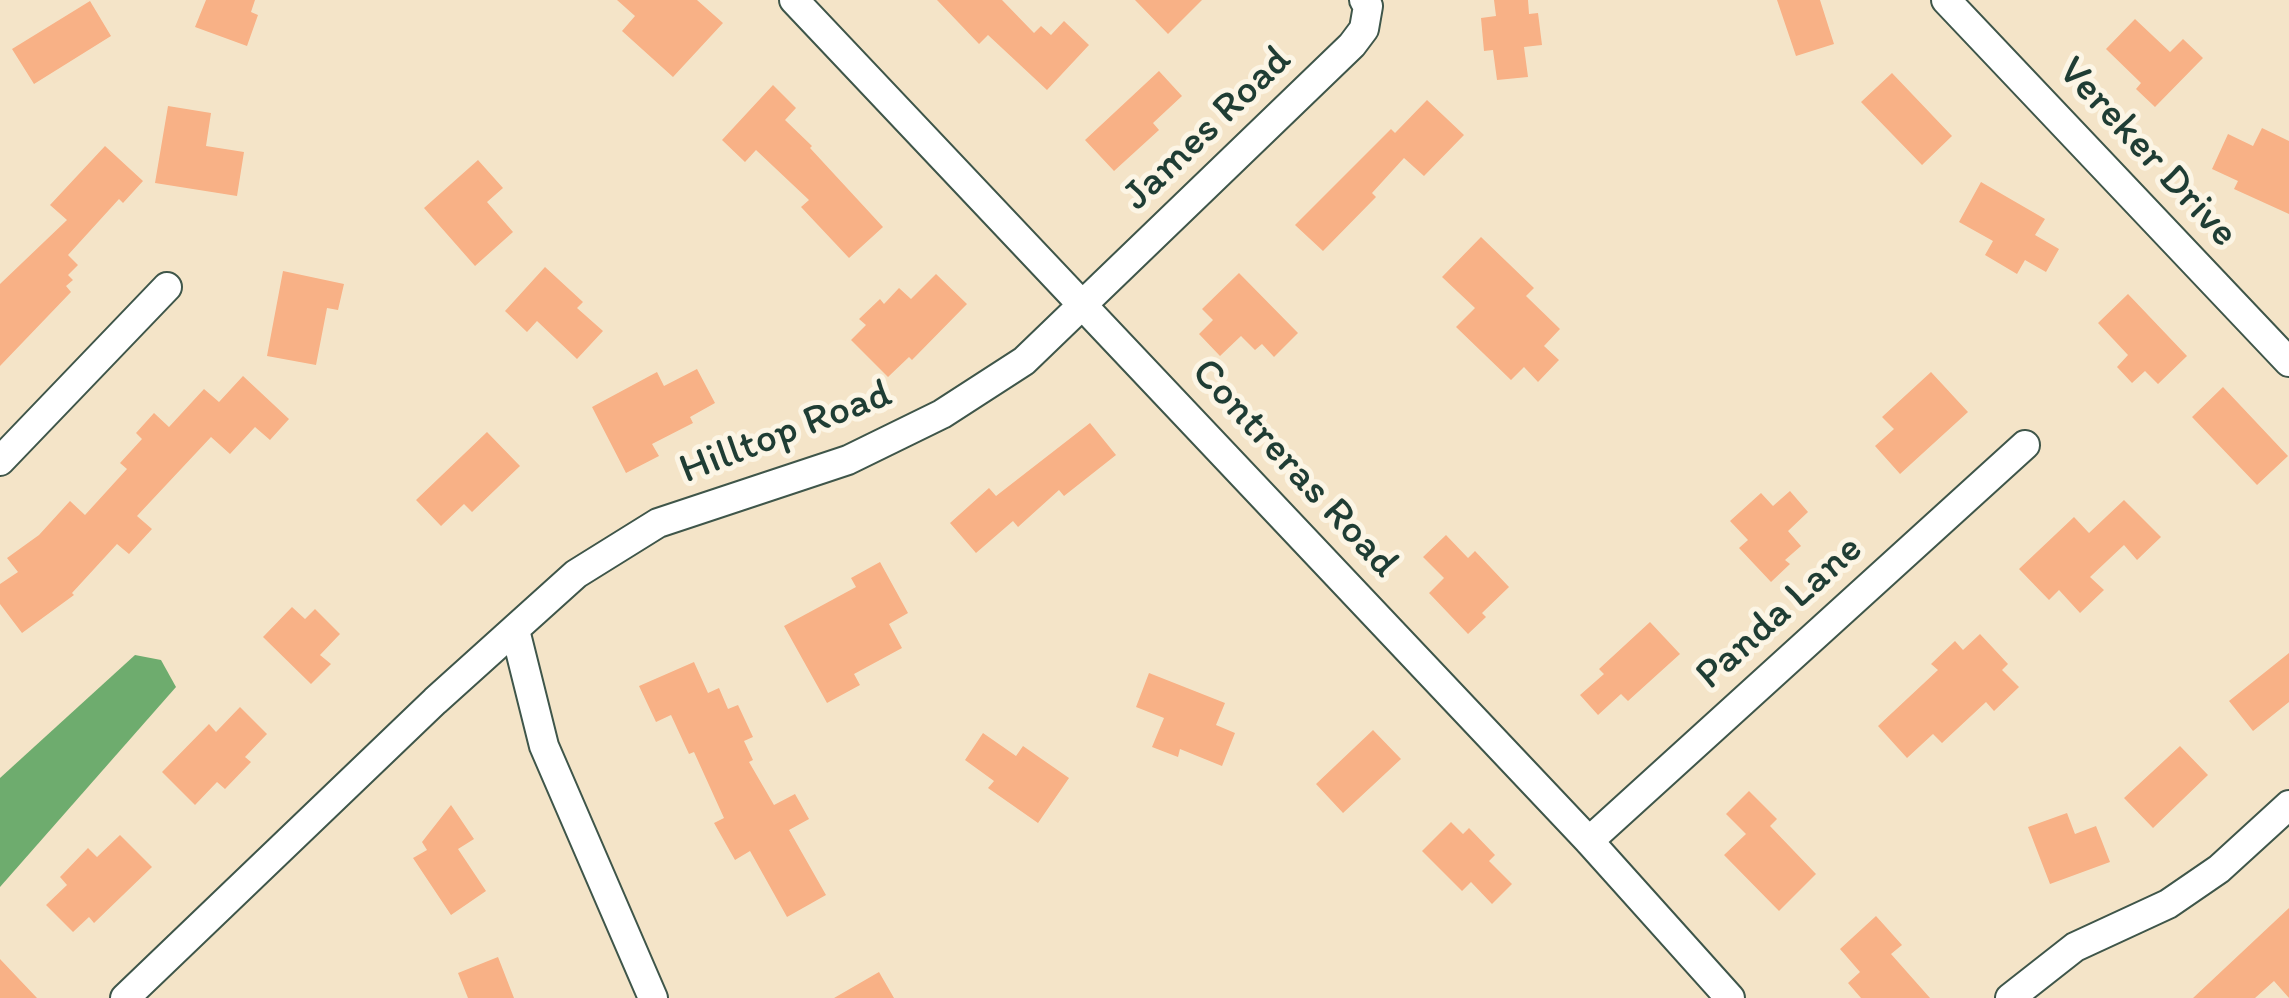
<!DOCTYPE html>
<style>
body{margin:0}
canvas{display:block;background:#f4e4c8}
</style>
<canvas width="2289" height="998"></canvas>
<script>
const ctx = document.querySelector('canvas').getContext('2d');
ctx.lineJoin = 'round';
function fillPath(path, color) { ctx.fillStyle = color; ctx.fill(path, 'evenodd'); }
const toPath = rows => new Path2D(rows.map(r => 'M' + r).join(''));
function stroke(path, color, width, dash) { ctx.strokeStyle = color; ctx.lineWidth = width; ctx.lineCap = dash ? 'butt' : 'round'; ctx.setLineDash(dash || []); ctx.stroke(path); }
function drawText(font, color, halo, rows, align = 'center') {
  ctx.font = font + ' Itim,sans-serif'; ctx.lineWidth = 10; ctx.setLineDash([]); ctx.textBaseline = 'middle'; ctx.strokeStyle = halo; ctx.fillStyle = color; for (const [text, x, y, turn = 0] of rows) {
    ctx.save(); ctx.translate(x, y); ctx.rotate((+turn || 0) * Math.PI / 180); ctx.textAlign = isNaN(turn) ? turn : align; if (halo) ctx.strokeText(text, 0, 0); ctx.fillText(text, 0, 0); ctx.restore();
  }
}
const forest = toPath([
 [135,655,161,660,176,687,0,887,0,778]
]);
const building = toPath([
 [206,0,255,0,251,12,258,15,247,46,195,27],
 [617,0,697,0,723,23,673,77,622,31,635,16],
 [937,0,1002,0,1034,33,1041,26,1051,35,1064,21,1089,45,1047,90,988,35,979,44],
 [1135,0,1202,0,1168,34],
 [1494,0,1528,0,1529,14,1538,13,1542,45,1524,47,1528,77,1497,80,1493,50,1484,51,1481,18,1496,16],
 [1777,0,1820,0,1834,44,1796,56],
 [90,1,111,36,34,84,12,49],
 [2135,19,2170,52,2183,39,2203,58,2155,107,2136,89,2141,83,2106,49],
 [1159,71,1182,96,1153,123,1159,130,1114,171,1085,140],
 [1892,73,1952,136,1922,165,1861,102],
 [773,85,796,108,785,120,812,146,810,148,883,227,849,258,801,207,809,200,756,150,745,162,722,140],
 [1427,100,1464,135,1424,176,1404,158,1372,193,1376,197,1323,251,1295,225,1391,129,1395,133],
 [168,106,211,113,206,146,244,152,237,196,155,183],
 [2262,128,2289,141,2289,214,2234,189,2238,181,2212,169,2228,134,2253,146],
 [105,146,143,181,123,203,119,199,68,255,78,265,68,275,73,280,66,286,71,292,0,366,0,284,67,220,50,205],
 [478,160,503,188,487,202,513,232,475,266,424,208],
 [1981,182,2045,219,2035,235,2059,249,2046,272,2025,260,2017,274,1985,255,1993,241,1959,222],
 [1481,237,1534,288,1526,296,1560,329,1544,346,1559,360,1538,382,1524,367,1511,380,1456,327,1475,308,1442,277],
 [545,267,583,302,577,308,603,331,577,359,537,321,527,332,505,311],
 [283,271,344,284,338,310,327,308,316,365,267,356],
 [1239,273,1298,333,1274,357,1262,344,1255,350,1241,336,1220,356,1199,334,1213,320,1202,309],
 [936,274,967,304,912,360,909,357,888,377,851,340,866,325,859,319,880,299,884,304,899,288,911,299],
 [2128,294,2187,356,2158,384,2145,371,2132,383,2117,367,2128,355,2098,323],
 [697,369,715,403,690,417,693,423,652,444,659,456,626,473,592,407,657,372,664,386],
 [1931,372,1968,412,1900,474,1875,446,1894,429,1882,417],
 [243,376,289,419,270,440,255,427,230,454,211,437,137,516,152,529,129,554,117,544,72,593,74,595,22,633,0,604,0,584,18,572,7,558,39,535,70,501,85,515,127,469,120,463,142,439,136,433,154,413,169,427,204,389,219,402],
 [2223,387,2288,456,2257,485,2192,417],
 [1090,423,1116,455,1064,496,1059,490,1018,527,1013,521,976,553,950,523,989,488,996,496],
 [487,432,520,466,472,512,464,504,441,526,416,500],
 [1790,491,1808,512,1788,531,1801,546,1785,560,1790,564,1771,582,1739,548,1748,540,1730,521,1761,493,1773,506],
 [2124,500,2161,537,2137,560,2124,545,2090,577,2104,590,2080,613,2059,590,2049,600,2019,569,2074,517,2089,533],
 [1446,535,1468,558,1475,551,1509,587,1482,613,1486,617,1468,634,1429,593,1444,578,1423,557],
 [880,562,908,613,889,624,902,648,854,674,860,685,827,703,784,626,856,587,851,578],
 [292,607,305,619,315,609,340,634,320,655,331,664,311,684,263,637],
 [1650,622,1680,654,1628,701,1621,694,1598,715,1580,695,1604,674,1599,669],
 [1980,634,2008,664,2002,670,2019,687,1994,711,1986,702,1942,743,1933,734,1907,758,1878,726,1938,670,1931,664,1955,641,1963,650],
 [2289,653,2289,702,2253,731,2229,701],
 [694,662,708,693,719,688,728,709,738,705,753,737,744,741,753,760,749,762,774,805,795,794,809,819,789,830,826,895,787,917,750,851,735,860,714,823,724,818,694,752,689,754,671,715,656,722,639,686],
 [1149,673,1225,703,1216,725,1235,733,1222,766,1180,749,1178,757,1152,747,1164,718,1136,707],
 [240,707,267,734,245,757,251,762,225,789,217,782,195,805,162,772,209,724,216,732],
 [1373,730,1401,759,1343,813,1316,784],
 [983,733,1016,756,1023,746,1069,778,1038,823,988,788,994,781,965,760],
 [2180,746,2208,775,2153,828,2124,798],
 [1749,791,1777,819,1770,826,1816,874,1779,911,1724,855,1746,834,1726,814],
 [451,805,474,839,458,849,486,891,451,915,413,858,427,850,422,842],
 [2067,813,2075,834,2096,826,2110,862,2050,884,2028,827],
 [1451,822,1463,834,1469,828,1495,855,1489,861,1512,884,1492,904,1471,882,1462,891,1422,851],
 [120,835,152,867,94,923,89,917,73,932,46,905,67,885,60,877,88,848,97,857],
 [2289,908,2289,998,2274,981,2255,998,2193,998],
 [1876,916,1902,945,1891,954,1930,998,1861,998,1848,983,1860,972,1840,949],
 [498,957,514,998,468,998,458,973],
 [0,959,37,998,0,998],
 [879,972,894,998,834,998]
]);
const minor = toPath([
 [794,0,1589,841,1730,998],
 [1946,0,2289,362],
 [0,461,167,287],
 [515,630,544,746,653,998],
 [1589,841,2025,445],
 [125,998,435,701,576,574,658,523,848,460,942,414,1024,361,1352,45,1364,29,1368,6,1364,0],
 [2010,998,2075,947,2168,904,2219,869,2289,805]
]);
const streetNames = [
 ["James Road",1208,129,-44],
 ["Vereker Drive",2147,153,47],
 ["Hilltop Road",786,433,-21],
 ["Contreras Road",1294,469,47],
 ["Panda Lane",1780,613,-42]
];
fillPath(forest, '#6eac6e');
fillPath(building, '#f8b186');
stroke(minor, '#3f564a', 32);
stroke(minor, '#fff', 28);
drawText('42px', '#1f3d34', '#fcf5e5', streetNames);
</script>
